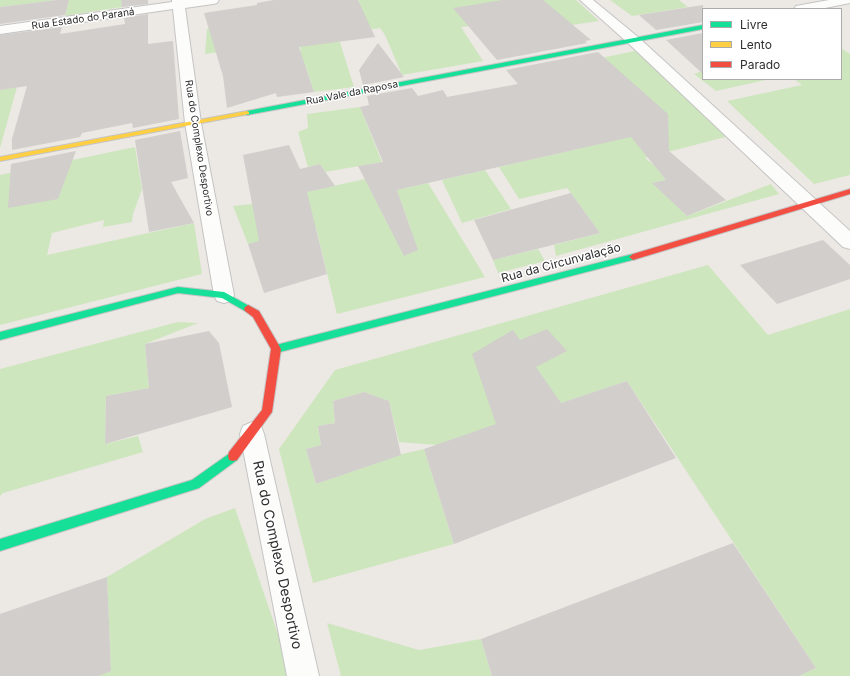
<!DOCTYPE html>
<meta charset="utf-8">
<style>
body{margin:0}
#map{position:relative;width:850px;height:676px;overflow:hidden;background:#ece8e4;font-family:Inter,sans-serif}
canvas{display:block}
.legend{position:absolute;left:702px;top:8px;width:140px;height:72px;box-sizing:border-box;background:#fff;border:1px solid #ababab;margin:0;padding:5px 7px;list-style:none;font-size:12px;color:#2e2e2e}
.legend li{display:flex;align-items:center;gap:8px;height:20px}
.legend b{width:20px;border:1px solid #ababab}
</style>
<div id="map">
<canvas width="850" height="676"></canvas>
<ul class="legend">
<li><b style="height:5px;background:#16e098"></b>Livre</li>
<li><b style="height:5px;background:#ffcf43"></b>Lento</li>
<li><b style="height:5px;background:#f24e42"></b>Parado</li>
</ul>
</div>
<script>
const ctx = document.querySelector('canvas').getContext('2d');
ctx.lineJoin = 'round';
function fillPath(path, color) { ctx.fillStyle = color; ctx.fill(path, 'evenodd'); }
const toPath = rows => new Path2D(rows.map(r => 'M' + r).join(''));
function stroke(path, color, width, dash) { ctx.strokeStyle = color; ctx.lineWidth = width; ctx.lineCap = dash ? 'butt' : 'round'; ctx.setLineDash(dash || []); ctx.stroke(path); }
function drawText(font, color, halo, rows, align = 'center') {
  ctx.font = font + ' Inter,sans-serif'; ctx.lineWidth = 3; ctx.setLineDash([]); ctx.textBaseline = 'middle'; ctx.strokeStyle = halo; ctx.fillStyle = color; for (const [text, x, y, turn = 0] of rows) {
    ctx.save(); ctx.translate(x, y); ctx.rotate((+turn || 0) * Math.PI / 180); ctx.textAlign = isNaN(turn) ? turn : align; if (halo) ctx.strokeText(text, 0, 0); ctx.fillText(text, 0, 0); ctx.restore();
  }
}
const green = toPath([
 [0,0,57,0,0,7],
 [69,0,121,0,122,7,65,16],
 [358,0,576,0,599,21,558,27,500,23,461,27,483,61,402,75,385,35,380,28,205,54,207,29,361,7],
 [610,0,679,0,688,7,632,16],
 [338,36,354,87,314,92,306,67,272,73,265,56,301,51,299,41],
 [841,48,850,54,850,175,814,184,727,101,802,85,794,79,841,79],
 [635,51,729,136,645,158,655,166,666,180,653,183,687,216,771,184,779,194,556,256,554,245,600,233,567,188,519,199,499,167,668,128,601,58],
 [703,71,703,79,770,79,716,91,694,74],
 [17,87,0,148,0,90],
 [360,107,382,162,325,172,320,164,308,167,298,132,308,128,307,114],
 [135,147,142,189,133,214,132,222,103,227,104,220,52,233,47,255,194,223,202,274,0,325,0,175],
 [485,170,511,209,462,223,442,180],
 [365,179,392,232,410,227,397,190,428,183,485,277,337,314,316,228,248,244,233,206,252,204],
 [538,249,545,261,498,273,493,260],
 [708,265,768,335,850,309,850,676,799,676,816,668,627,381,436,445,399,442,389,401,364,392,333,401,335,423,318,426,321,445,306,449,316,484,402,454,424,449,454,544,313,583,279,449,335,370],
 [178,322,198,323,145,344,149,388,106,396,105,444,138,436,143,452,3,493,0,496,0,369],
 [235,508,292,676,97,676,111,671,107,577,205,519],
 [327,623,419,650,481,639,492,676,341,676]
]);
const building = toPath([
 [57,0,69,0,65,15,0,24,0,7],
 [121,0,148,0,148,4,122,7],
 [274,0,358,0,375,37,299,47,314,92,277,97,276,93,227,108,223,76,204,13,257,5,257,3],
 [503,0,543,0,591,40,585,41,587,43,497,60,453,8],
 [703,5,703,22,656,30,639,15],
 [148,14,148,44,173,41,179,119,133,128,132,123,82,133,80,137,12,150,12,139,27,86,0,90,0,35,62,27,60,34,125,24,124,18],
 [703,33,703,74,666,40],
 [378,43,404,77,363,85,359,70],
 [598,52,668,114,669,151,726,200,687,216,652,183,666,180,631,137,397,190,418,250,404,256,358,166,383,162,360,107,369,105,367,96,412,88,418,96,443,90,447,97,518,84,506,70],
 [180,131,188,178,171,182,194,223,149,232,135,140],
 [289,145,300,169,320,164,335,186,307,192,327,274,264,293,248,244,259,241,243,155],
 [76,151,58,199,8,208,11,164],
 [571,193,600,233,493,260,474,220],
 [823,240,850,265,850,279,777,304,740,265],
 [547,329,567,351,536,367,561,403,627,381,676,458,454,544,424,449,496,424,472,354,513,330,520,340],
 [209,331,219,343,232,407,105,444,106,396,149,388,145,344],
 [364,392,389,401,401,455,316,484,306,449,321,445,318,426,335,423,333,401],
 [733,543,816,668,799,676,492,676,481,639],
 [107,577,111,671,99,676,0,676,0,614]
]);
const street = toPath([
 [172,0,219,0,217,3,213,4,185,8,201,123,234,295,231,301,224,303,217,301,214,295,185,123,173,9,0,34,0,26,172,2,172,0],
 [580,0,593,0,638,37,850,231,850,249,843,247,628,43,580,0],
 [829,0,850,0,850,3,820,9,794,9,796,6,829,0],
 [252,422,261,426,264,434,319,676,287,676,240,434,243,426,252,422]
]);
const fast = toPath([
 [703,25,703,29,247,115,244,113,247,111,703,25],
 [633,254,637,257,636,259,276,353,273,352,271,349,273,346,276,345,633,254],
 [178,287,224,292,251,307,252,309,251,311,245,311,222,298,178,293,0,340,0,332,178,287],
 [233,451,237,452,238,456,237,460,199,488,0,551,0,539,192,480,233,451]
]);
const slow = toPath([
 [247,111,249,112,249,114,0,161,0,157,247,111]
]);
const jam = toPath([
 [850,189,850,194,633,260,629,257,633,254,850,189],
 [248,305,259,311,281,349,272,412,237,460,233,461,229,460,228,456,229,452,262,410,271,349,253,317,245,311,244,309,245,307,248,305]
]);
const farStreetnames = [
 ["Rua Estado do Paraná",83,19,-8],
 ["Rua Vale da Raposa",352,93,-11],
 ["Rua do Complexo Desportivo",199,148,81]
];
const streetNames = [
 ["Rua da Circunvalação",561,263,-15]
];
const nearStreetnames = [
 ["Rua do Complexo Desportivo",277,555,78]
];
fillPath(green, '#cee6be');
fillPath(building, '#d1cecb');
stroke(street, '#c5c4c5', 2);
stroke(fast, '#c5c4c5', 2);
stroke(slow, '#c5c4c5', 2);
stroke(jam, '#c5c4c5', 2);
fillPath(street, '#fcfcfb');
fillPath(fast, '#16e098');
fillPath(slow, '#ffcf43');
fillPath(jam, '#f24e42');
drawText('10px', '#2e2e2e', '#fff', farStreetnames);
drawText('12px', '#2e2e2e', '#fff', streetNames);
drawText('14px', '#2e2e2e', '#fff', nearStreetnames);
</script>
